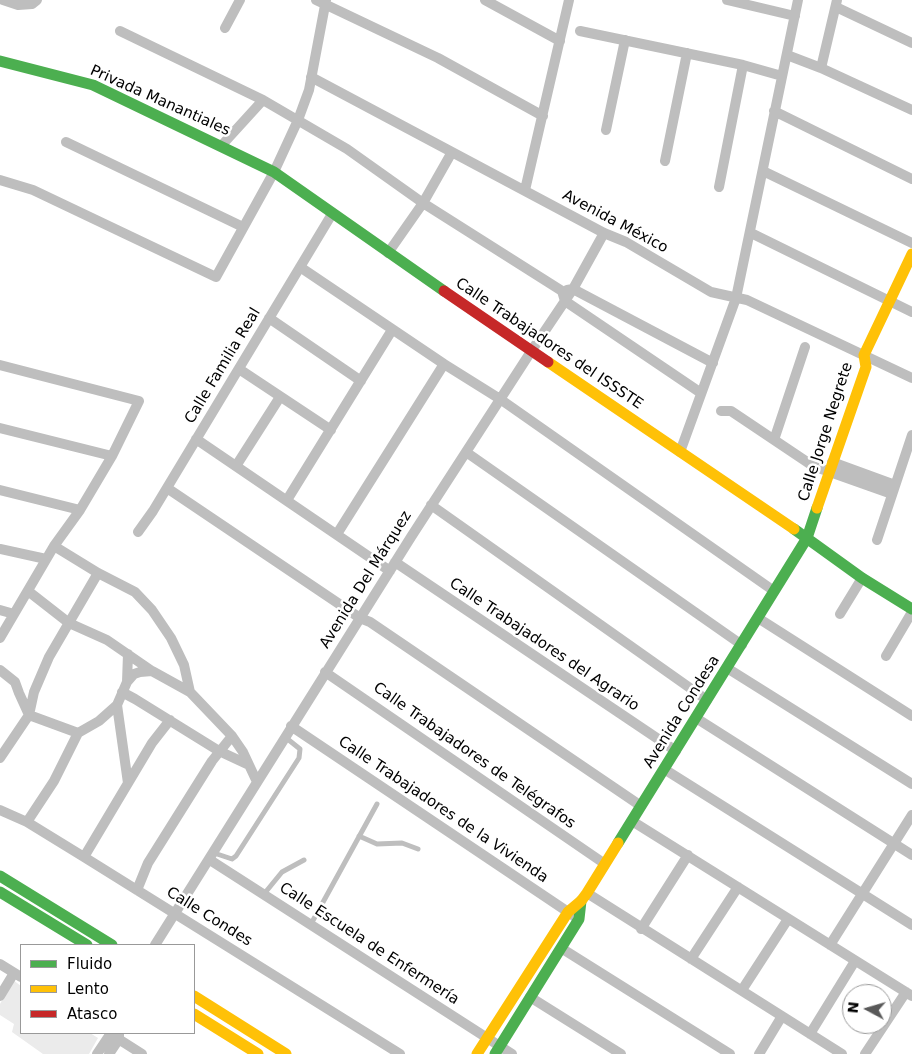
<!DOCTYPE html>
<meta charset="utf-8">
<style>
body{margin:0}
#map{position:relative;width:912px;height:1054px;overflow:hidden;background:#fff;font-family:"DejaVu Sans",sans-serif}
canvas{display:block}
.legend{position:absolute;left:20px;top:944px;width:175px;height:90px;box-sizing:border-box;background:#fff;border:1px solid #999;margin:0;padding:6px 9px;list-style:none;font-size:15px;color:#000}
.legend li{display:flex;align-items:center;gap:10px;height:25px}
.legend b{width:25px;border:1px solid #999}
.north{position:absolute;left:842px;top:984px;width:50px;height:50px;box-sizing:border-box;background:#fff;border:1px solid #999;border-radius:50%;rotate:276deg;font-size:14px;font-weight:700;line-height:20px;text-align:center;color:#000}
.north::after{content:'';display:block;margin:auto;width:18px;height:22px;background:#595959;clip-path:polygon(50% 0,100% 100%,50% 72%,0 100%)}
</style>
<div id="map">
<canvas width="912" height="1054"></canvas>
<ul class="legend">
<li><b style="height:6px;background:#4caf50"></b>Fluido</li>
<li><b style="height:6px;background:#ffc107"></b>Lento</li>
<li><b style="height:6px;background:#c62828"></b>Atasco</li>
</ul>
<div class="north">N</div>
</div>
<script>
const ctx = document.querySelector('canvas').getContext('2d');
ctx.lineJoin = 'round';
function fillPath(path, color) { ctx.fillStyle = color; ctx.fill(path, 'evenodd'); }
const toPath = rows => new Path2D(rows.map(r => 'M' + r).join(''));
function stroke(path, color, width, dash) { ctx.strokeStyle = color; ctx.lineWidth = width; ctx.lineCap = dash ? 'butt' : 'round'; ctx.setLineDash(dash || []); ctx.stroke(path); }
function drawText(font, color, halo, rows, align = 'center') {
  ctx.font = font + ' "DejaVu Sans",sans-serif'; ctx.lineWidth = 5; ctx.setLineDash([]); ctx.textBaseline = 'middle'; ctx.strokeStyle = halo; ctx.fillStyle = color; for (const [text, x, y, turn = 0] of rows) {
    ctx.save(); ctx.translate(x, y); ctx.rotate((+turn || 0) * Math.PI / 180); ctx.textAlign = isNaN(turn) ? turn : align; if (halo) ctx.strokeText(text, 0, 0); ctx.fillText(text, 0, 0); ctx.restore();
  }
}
const green = toPath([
 [13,980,21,986,21,1033,90,1033,98,1038,89,1054,43,1054,12,1032,14,1024,0,1015,0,1004]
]);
const lane = toPath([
 [359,836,377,844,402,843,418,849],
 [214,853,232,859,236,856,299,758,300,749,285,737],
 [264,894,282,872,304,860],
 [311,924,377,804]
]);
const street = toPath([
 [3,0,18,5,32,4,37,0],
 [316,0,438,58,543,116],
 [485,0,560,41],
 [727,0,795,16],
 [836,7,912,43],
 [225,28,240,0],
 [120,31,263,100,347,149,423,203,562,291,565,301,701,393],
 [580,31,743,65,782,76],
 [787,55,821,68,912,110],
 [821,68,837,0],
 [311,77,604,233,626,242,711,292,747,300,912,378],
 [774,111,912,179],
 [606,130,625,40],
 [66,142,243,227],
 [222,145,263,100],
 [665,161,687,53],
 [763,171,912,243],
 [0,180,33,190,216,277,274,172,298,120,309,90,326,0],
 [719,187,743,65],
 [525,190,569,0],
 [751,233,912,312],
 [388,253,423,203,452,152],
 [300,267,444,364,500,399,774,591],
 [567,290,573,289,713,363],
 [269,318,361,381],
 [0,365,139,401,112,456,80,510,54,546,0,638],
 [239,369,331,430],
 [721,411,731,411,813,466,892,494],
 [0,428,112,456],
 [196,439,390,571],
 [774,440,805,347],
 [466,452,742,645],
 [680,452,736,298,798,0],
 [832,462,895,485],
 [236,466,280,397],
 [167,488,360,618,370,622,641,806],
 [0,490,80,510],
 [287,500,392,330],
 [431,505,707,700],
 [138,532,153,511,332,214],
 [337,534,444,364],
 [877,540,912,435],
 [54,546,98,573,135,592,152,610,171,638,184,665,190,692],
 [0,549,46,559],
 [395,562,676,751],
 [28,591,69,623,107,640,152,671,190,692,232,736,243,752,257,782],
 [0,610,14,614],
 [840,614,862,578],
 [758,618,912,716],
 [886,656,912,612],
 [727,668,912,784],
 [0,670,15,682,19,693,29,715,78,733],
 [325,672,605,864],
 [127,682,128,654],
 [122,692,135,699,219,751,249,765],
 [117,705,128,783],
 [696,718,912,855],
 [291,726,574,916],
 [0,758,29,715,34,692,49,657,98,573],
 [664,769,912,925],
 [0,810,27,822,84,857,400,1054],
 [632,821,912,996],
 [27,822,54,781,78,733,99,721,117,705,127,682,134,674,140,672,152,671],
 [84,857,152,743,170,720],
 [210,860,512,1054],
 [137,890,148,863,212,761,232,736],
 [587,893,842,1054],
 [641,929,688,855],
 [155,945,411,537,532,350,573,289,604,233],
 [830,945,912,815],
 [561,948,730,1054],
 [691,959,738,887],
 [0,964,21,977],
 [742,990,788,919],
 [0,996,14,973],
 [530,997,621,1054],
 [109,1033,142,1054],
 [810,1034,855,961],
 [97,1054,111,1033],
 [109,1054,119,1039,119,1033],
 [759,1054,782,1016],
 [865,1054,906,992]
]);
const fast = toPath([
 [0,61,93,85,274,172,444,291],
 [794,529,862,578,912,609],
 [618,843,807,538,817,508],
 [0,876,112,945],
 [0,892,87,945],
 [495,1054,579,919,581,901]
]);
const slow = toPath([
 [548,362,794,529],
 [817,508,866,367,864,355,912,254],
 [194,996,286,1054],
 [194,1014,258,1054],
 [477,1054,568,912,581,901,587,893,618,843]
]);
const jam = toPath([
 [444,291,548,362]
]);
const streetNames = [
 ["Privada Manantiales",160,101,24],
 ["Avenida México",615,222,28],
 ["Calle Trabajadores del ISSSTE",549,344,34],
 ["Calle Familia Real",223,366,-59],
 ["Calle Jorge Negrete",826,432,-72],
 ["Avenida Del Márquez",366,580,-58],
 ["Calle Trabajadores del Agrario",544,645,34],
 ["Avenida Condesa",682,712,-58],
 ["Calle Trabajadores de Telégrafos",474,756,35],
 ["Calle Trabajadores de la Vivienda",443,810,34],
 ["Calle Condes",209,917,32],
 ["Calle Escuela de Enfermería",369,944,33]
];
fillPath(green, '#ebebeb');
stroke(lane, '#bebebe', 5);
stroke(street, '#bebebe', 10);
stroke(fast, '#4caf50', 11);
stroke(slow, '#ffc107', 11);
stroke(jam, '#c62828', 11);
drawText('15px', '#000', '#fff', streetNames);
</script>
